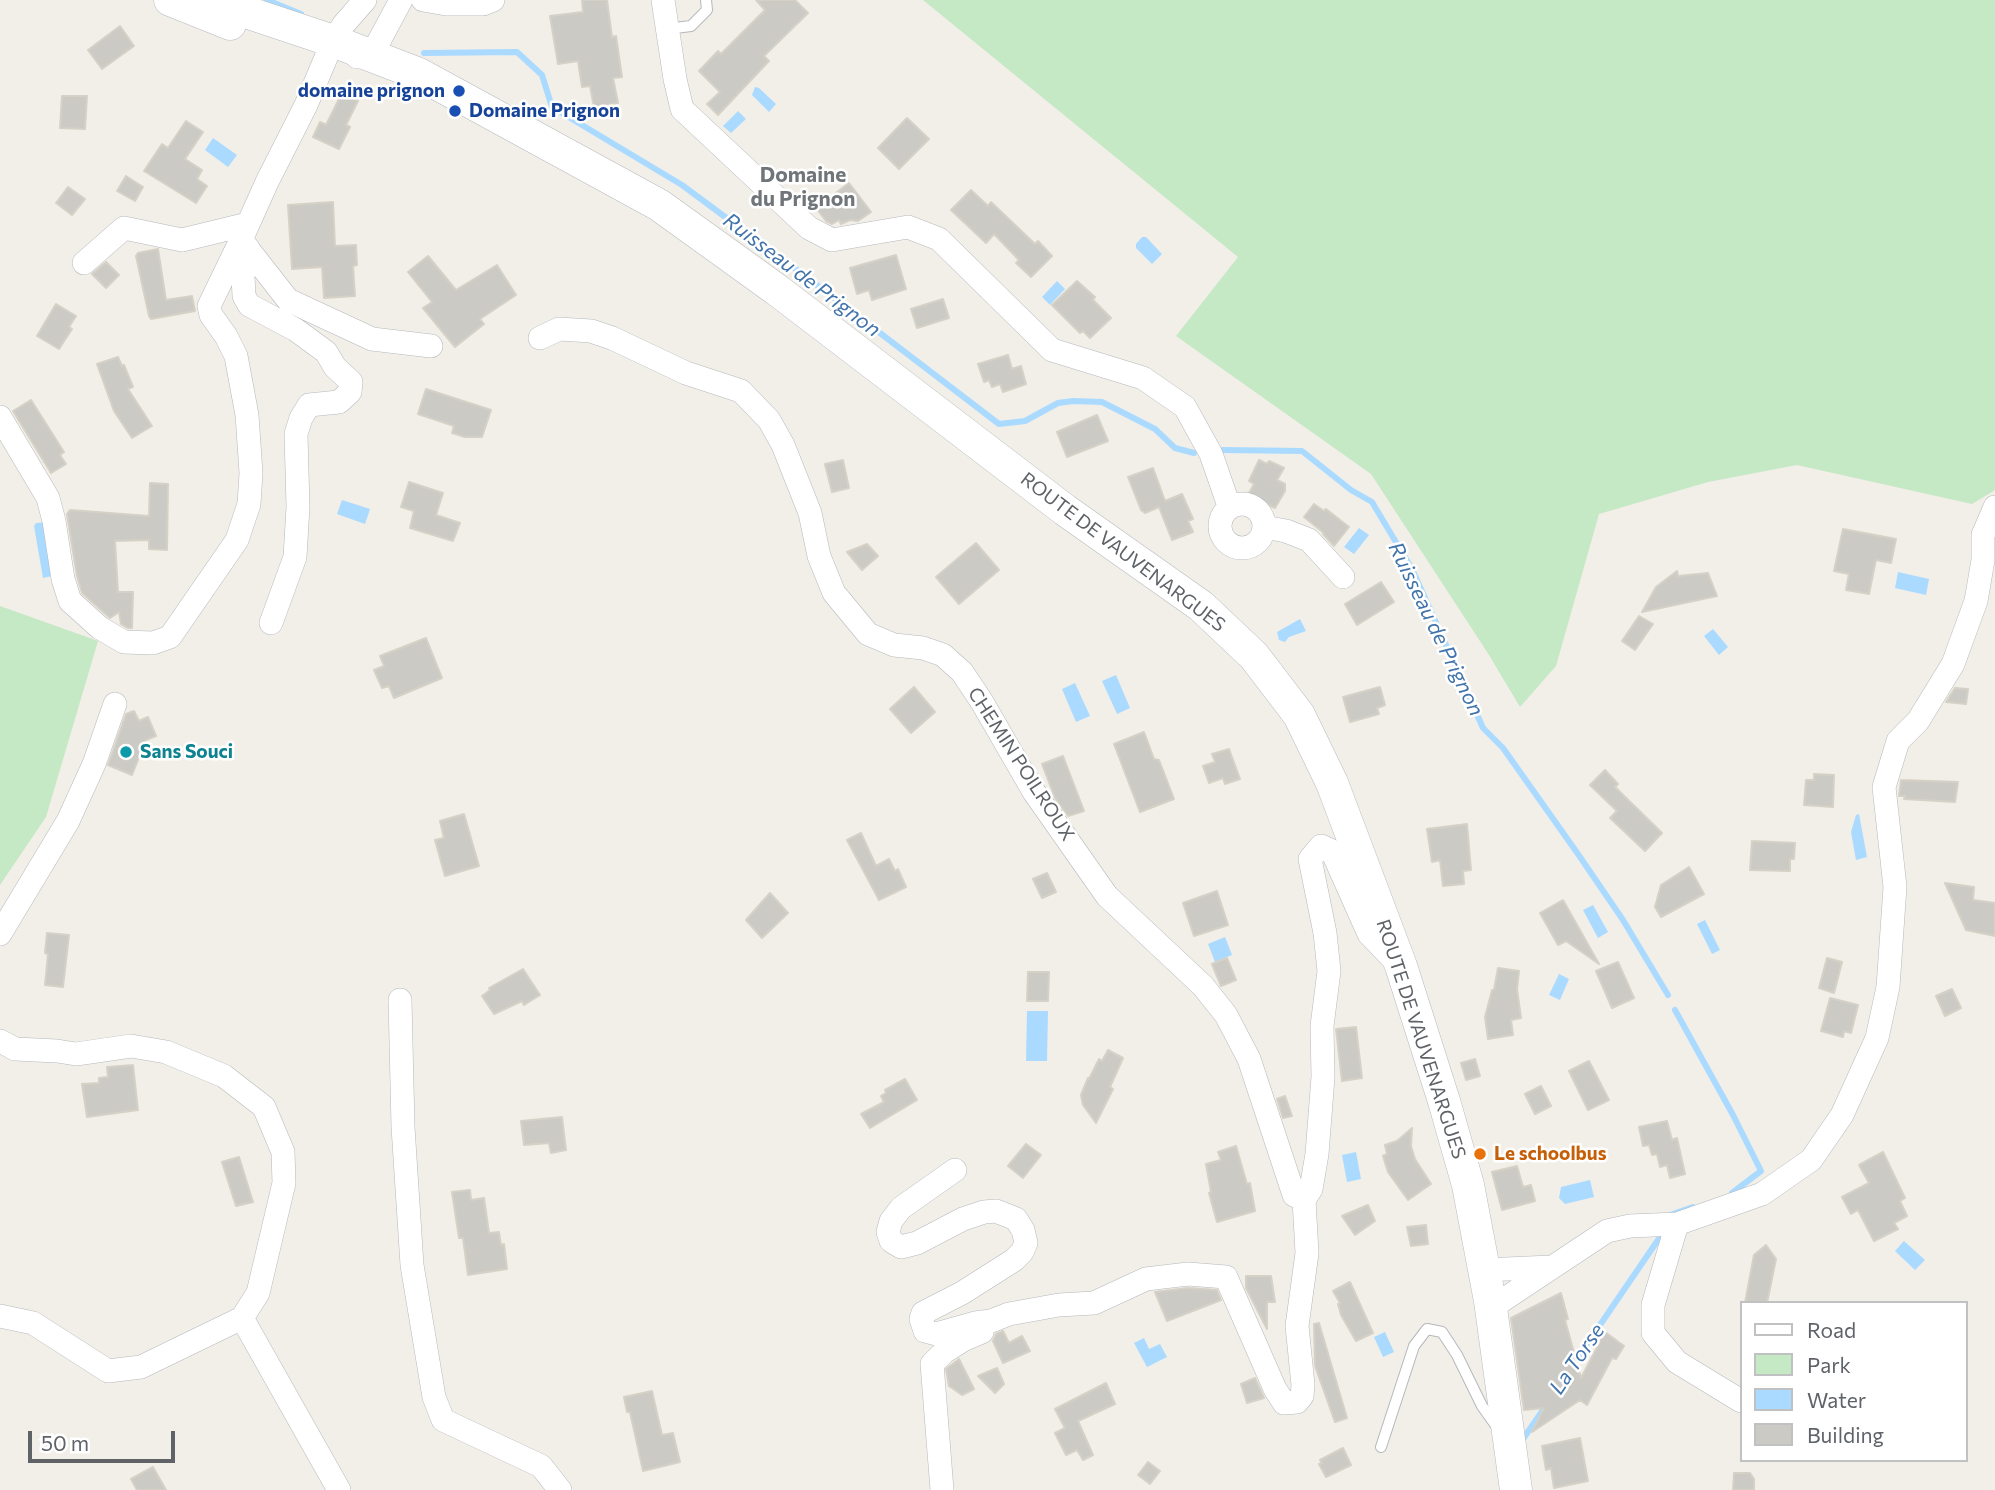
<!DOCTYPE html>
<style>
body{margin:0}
#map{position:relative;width:1995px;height:1490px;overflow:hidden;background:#f1efe8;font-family:Commissioner,sans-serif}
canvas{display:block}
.legend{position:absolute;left:1740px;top:1301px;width:228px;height:161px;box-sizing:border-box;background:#fff;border:2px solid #bfc1c3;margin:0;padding:9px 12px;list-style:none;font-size:21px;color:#5f6368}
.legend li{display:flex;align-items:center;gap:14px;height:35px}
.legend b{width:35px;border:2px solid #bfc1c3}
.scale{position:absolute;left:28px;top:1431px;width:147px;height:32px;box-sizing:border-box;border:4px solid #5f6368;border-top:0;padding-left:9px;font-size:21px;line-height:24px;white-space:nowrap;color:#5f6368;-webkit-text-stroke:5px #fff;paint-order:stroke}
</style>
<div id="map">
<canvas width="1995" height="1490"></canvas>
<ul class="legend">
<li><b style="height:9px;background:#fff"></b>Road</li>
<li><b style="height:19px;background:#c5e8c5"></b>Park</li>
<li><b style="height:19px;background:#aadaff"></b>Water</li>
<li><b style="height:19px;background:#cccac5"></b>Building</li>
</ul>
<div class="scale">50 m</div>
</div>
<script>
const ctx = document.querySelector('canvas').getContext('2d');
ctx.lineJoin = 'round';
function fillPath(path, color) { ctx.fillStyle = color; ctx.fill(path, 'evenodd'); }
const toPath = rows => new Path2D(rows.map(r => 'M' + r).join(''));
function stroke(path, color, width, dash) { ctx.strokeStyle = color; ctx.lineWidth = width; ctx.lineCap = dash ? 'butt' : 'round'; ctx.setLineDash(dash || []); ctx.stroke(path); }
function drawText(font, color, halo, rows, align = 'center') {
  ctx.font = font + ' Commissioner,sans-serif'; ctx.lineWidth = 5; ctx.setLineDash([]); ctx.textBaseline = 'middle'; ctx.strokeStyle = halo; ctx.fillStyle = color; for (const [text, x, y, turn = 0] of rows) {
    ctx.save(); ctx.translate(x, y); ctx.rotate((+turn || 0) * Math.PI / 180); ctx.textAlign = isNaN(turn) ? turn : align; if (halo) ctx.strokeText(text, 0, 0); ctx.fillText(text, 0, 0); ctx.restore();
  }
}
const green = toPath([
 [923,0,1995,0,1995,490,1972,504,1797,465,1708,482,1599,514,1556,666,1520,707,1489,655,1371,474,1176,336,1238,257],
 [0,606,98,641,46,817,0,885]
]);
const water = toPath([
 [755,87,759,88,776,104,769,112,752,95],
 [738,111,746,119,731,133,723,126],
 [213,138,237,155,228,167,205,150],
 [1142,237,1146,237,1162,254,1152,264,1136,248,1136,244],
 [1057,281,1065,289,1050,305,1042,297],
 [342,500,370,509,365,524,337,514],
 [48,522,56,575,43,578,34,526,36,523],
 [1359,528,1369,535,1354,554,1344,547],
 [1898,572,1929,579,1926,595,1895,588],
 [1300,619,1306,631,1289,637,1285,642,1279,640,1277,632],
 [1713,629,1728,647,1719,655,1704,636],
 [1116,675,1130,708,1117,714,1102,681],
 [1075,683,1090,716,1076,722,1062,689],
 [1859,814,1867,857,1856,860,1851,832,1856,815],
 [1593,905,1608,932,1598,938,1583,910],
 [1705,920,1720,950,1712,954,1697,924],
 [1225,937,1232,955,1215,962,1208,944],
 [1559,974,1569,979,1560,1000,1549,995],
 [1027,1011,1048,1011,1047,1061,1026,1061],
 [1356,1152,1361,1179,1347,1182,1342,1155],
 [1590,1180,1594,1197,1565,1204,1559,1198,1561,1187],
 [1904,1241,1925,1260,1915,1270,1895,1251],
 [1385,1332,1394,1352,1383,1357,1374,1337],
 [1144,1338,1149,1349,1160,1344,1167,1357,1147,1367,1134,1343]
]);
const stream = toPath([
 [267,0,301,14],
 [424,53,517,52,542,75,552,107,682,185,829,294,999,424,1025,421,1058,403,1073,401,1102,402,1155,429,1175,448,1194,453],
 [1223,450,1302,451,1351,490,1372,502,1412,569,1483,728,1503,748,1578,854,1623,920,1668,995],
 [1675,1010,1733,1115,1761,1171,1732,1193],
 [1670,1215,1693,1207],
 [1572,1366,1660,1237],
 [1523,1441,1523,1439,1547,1404]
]);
const building = toPath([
 [582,0,607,0,612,37,616,36,622,77,613,78,618,103,594,107,590,86,582,87,578,61,558,64,550,16,583,12,582,0],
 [756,0,795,0,808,13,764,56,769,61,718,115,707,104,720,92,699,71,718,51,721,54,765,10,756,0],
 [120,26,134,46,102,69,88,50,120,26],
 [342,93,358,101,346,125,350,127,339,149,313,137,320,122,326,125,342,93],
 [62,96,87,96,85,129,60,128,62,96],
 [907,118,929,139,899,169,878,148,907,118],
 [186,121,203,132,185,159,202,170,197,179,207,186,196,203,144,171,162,144,168,148,186,121],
 [126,176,143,187,135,201,117,191,126,176],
 [849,183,871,212,858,221,850,220,841,224,839,220,832,224,826,221,816,208,849,183],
 [68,187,85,199,72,215,56,203,68,187],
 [971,190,988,206,991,202,1035,244,1038,241,1052,256,1031,277,1016,263,1019,260,994,234,986,243,951,210,971,190],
 [333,202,335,246,356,245,357,265,353,266,355,296,324,298,322,267,292,269,288,205,333,202],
 [158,249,166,300,192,296,195,311,151,319,149,316,136,256,138,253,158,249],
 [896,255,906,289,872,300,869,290,857,294,850,268,896,255],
 [428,256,456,290,497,265,516,295,480,319,484,324,455,347,423,308,432,302,408,272,428,256],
 [106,262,119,275,106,288,92,274,106,262],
 [1077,281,1095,297,1093,300,1111,318,1090,338,1083,331,1080,333,1052,305,1077,281],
 [943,299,949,318,917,328,911,309,943,299],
 [56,304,76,316,69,327,72,329,59,349,37,336,56,304],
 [1008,355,1012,369,1021,366,1026,384,1003,392,1000,384,992,387,989,380,984,382,978,364,1008,355],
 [118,357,122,366,124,365,133,387,128,389,152,426,132,438,114,411,97,364,118,357],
 [426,389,491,410,482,437,465,437,452,433,454,426,418,414,426,389],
 [31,400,64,452,60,455,66,464,51,473,13,411,31,400],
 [1097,415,1108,441,1067,457,1057,432,1097,415],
 [843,460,849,488,832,492,825,464,843,460],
 [1259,460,1267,464,1269,461,1284,468,1277,480,1285,484,1285,491,1275,508,1248,495,1254,484,1249,481,1259,460],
 [1153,468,1165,501,1182,494,1193,519,1188,521,1193,532,1172,540,1159,507,1145,513,1141,510,1128,477,1153,468],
 [409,482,443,493,436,515,460,523,453,541,410,528,414,511,401,507,409,482],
 [150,483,168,484,167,550,149,549,149,540,115,541,118,592,133,592,132,628,128,628,121,624,119,612,110,618,82,593,77,576,67,514,70,510,149,516,150,483],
 [1314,504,1324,511,1326,509,1349,527,1334,546,1323,534,1324,533,1304,517,1314,504],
 [1843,529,1896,539,1891,563,1876,560,1869,594,1846,590,1849,574,1834,571,1843,529],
 [976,543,999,570,959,604,936,577,976,543],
 [867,544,878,556,862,570,847,552,867,544],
 [1677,571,1678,576,1708,573,1717,596,1642,612,1656,587,1677,571],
 [1381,582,1394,602,1357,625,1345,604,1381,582],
 [1639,616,1653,624,1635,650,1622,641,1639,616],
 [426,638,442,678,394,698,389,686,382,688,374,670,384,666,380,656,426,638],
 [914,687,935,712,911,733,890,709,914,687],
 [1380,687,1385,705,1377,708,1379,714,1350,722,1343,697,1380,687],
 [1955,688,1968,689,1966,704,1946,702,1955,688],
 [134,711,139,721,148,717,156,736,146,740,132,775,108,765,126,714,134,711],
 [1144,732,1154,759,1159,760,1174,799,1140,812,1114,744,1144,732],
 [1229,749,1240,779,1225,784,1223,778,1209,783,1203,766,1215,762,1212,754,1229,749],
 [1063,756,1084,811,1068,816,1055,798,1042,764,1063,756],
 [1605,770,1618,784,1615,787,1662,833,1645,851,1610,818,1617,811,1590,785,1605,770],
 [1814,774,1834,775,1833,807,1804,805,1806,780,1814,780,1814,774],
 [1901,780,1958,782,1955,802,1904,799,1905,796,1899,796,1901,780],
 [464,814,479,866,445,876,435,840,444,838,440,821,464,814],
 [1467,824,1471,870,1463,871,1464,884,1443,886,1440,860,1432,862,1427,829,1467,824],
 [861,833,876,866,889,859,895,871,898,869,906,887,879,900,847,840,861,833],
 [1752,841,1795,843,1794,859,1790,859,1790,871,1750,870,1752,841],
 [1689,867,1704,894,1661,917,1655,907,1661,885,1689,867],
 [1047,873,1056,892,1042,898,1033,879,1047,873],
 [1945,883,1974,887,1973,900,1995,903,1995,936,1966,930,1945,883],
 [1217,891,1228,925,1194,936,1183,903,1217,891],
 [770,893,788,913,762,938,746,920,770,893],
 [1563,900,1599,964,1566,941,1558,945,1540,913,1563,900],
 [47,933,69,935,63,987,45,985,48,954,45,953,47,933],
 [1227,958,1236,980,1221,986,1212,964,1227,958],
 [1827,958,1842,962,1834,993,1819,988,1827,958],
 [1618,962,1634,998,1612,1008,1596,971,1618,962],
 [1498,968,1519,971,1517,989,1521,1018,1511,1020,1513,1035,1488,1039,1485,1017,1492,990,1494,990,1498,968],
 [523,969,540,995,524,1005,522,1001,494,1014,482,996,490,990,489,988,523,969],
 [1028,972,1049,972,1048,1001,1027,1001,1028,972],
 [1952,989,1961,1008,1945,1016,1936,996,1952,989],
 [1830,998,1858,1005,1851,1033,1844,1031,1843,1037,1821,1031,1830,998],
 [1356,1027,1362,1078,1342,1081,1336,1029,1356,1027],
 [1108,1050,1123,1058,1110,1087,1113,1089,1096,1123,1083,1105,1081,1095,1088,1078,1089,1079,1099,1059,1102,1061,1108,1050],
 [1475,1059,1480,1076,1466,1080,1461,1063,1475,1059],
 [1589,1061,1609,1100,1588,1110,1569,1071,1589,1061],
 [133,1065,138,1110,87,1117,82,1084,99,1083,99,1078,108,1077,107,1067,133,1065],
 [905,1079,917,1100,870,1128,861,1114,884,1102,881,1096,886,1093,885,1090,905,1079],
 [1541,1086,1551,1106,1535,1114,1525,1094,1541,1086],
 [1285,1096,1292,1116,1283,1118,1277,1099,1285,1096],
 [562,1117,566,1150,551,1153,549,1143,524,1145,521,1121,562,1117],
 [1667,1121,1672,1140,1677,1138,1685,1174,1670,1178,1667,1165,1660,1167,1657,1154,1652,1155,1649,1145,1643,1146,1639,1127,1667,1121],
 [1412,1128,1411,1146,1415,1159,1431,1184,1408,1200,1388,1172,1383,1156,1387,1154,1385,1145,1397,1141,1412,1128],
 [1026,1144,1041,1155,1023,1178,1008,1166,1026,1144],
 [1236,1146,1247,1184,1250,1183,1255,1211,1217,1222,1209,1193,1211,1192,1206,1164,1221,1160,1218,1152,1236,1146],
 [1883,1152,1905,1198,1900,1201,1907,1216,1894,1223,1898,1229,1874,1241,1858,1210,1851,1214,1842,1197,1869,1183,1859,1165,1883,1152],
 [239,1157,253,1202,236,1206,222,1162,239,1157],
 [1517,1166,1523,1187,1531,1185,1535,1201,1502,1210,1492,1172,1517,1166],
 [470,1190,471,1200,484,1198,489,1233,499,1232,501,1245,504,1244,507,1269,468,1275,463,1238,459,1238,452,1192,470,1190],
 [1368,1205,1375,1221,1355,1235,1342,1216,1368,1205],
 [1426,1225,1428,1244,1411,1246,1407,1227,1426,1225],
 [1766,1245,1776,1259,1767,1303,1745,1303,1754,1255,1766,1245],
 [1246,1276,1271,1276,1275,1302,1267,1302,1267,1329,1246,1288,1246,1276],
 [1350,1282,1373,1333,1356,1341,1341,1315,1338,1304,1340,1303,1333,1291,1350,1282],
 [1188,1288,1217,1290,1221,1300,1167,1321,1155,1292,1188,1288],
 [1561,1293,1568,1319,1565,1320,1581,1378,1605,1332,1624,1346,1616,1359,1612,1358,1587,1405,1580,1400,1532,1432,1544,1408,1524,1410,1511,1318,1561,1293],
 [1319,1323,1347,1418,1335,1422,1315,1366,1314,1324,1319,1323],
 [1003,1331,1009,1343,1022,1336,1030,1351,1003,1363,993,1341,996,1334,1003,1331],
 [959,1359,974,1389,962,1395,949,1386,946,1369,959,1359],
 [997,1368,1004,1384,995,1393,978,1376,997,1368],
 [1255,1378,1264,1398,1247,1403,1241,1384,1255,1378],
 [1106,1383,1115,1404,1078,1421,1093,1455,1083,1460,1077,1450,1066,1455,1055,1433,1065,1428,1055,1409,1106,1383],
 [652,1391,662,1435,673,1433,680,1462,643,1471,630,1412,627,1412,624,1397,652,1391],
 [1580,1438,1588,1481,1554,1488,1551,1468,1546,1470,1542,1446,1580,1438],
 [1343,1448,1351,1465,1326,1477,1319,1464,1322,1463,1320,1460,1343,1448],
 [1148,1462,1160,1471,1150,1484,1138,1475,1148,1462],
 [153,1467,166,1490,137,1490,131,1479,153,1467],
 [1734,1473,1750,1473,1754,1479,1754,1490,1733,1490,1734,1473]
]);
const service = toPath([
 [667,29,691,26,707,10,706,0],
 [1381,1447,1414,1346,1427,1329,1442,1332,1457,1355,1482,1406,1497,1427]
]);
const minor = toPath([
 [365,0,344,24,333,41,306,105,267,182,241,240,288,300,372,339,431,346],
 [423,0,446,4,483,4,493,0],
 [663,0,675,79,682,109,809,228,832,240,908,227,939,239,1052,350,1143,378,1185,407,1211,454,1229,506],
 [357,57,371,56,401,0],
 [248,248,243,276,244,296,249,305,296,330,326,352,335,367,351,382,350,392,339,402,309,405,301,418,296,434,298,507,295,557,271,623],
 [84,263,124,228,182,240,248,224],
 [540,338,559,329,591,331,612,338,686,373,741,391,769,420,783,445,810,513,819,556,834,593,868,634,894,645,923,648,943,655,962,672,982,702,1034,792,1107,896,1203,986,1226,1015,1249,1059,1294,1195,1304,1200,1311,1189,1317,1154,1323,1077,1322,1026,1329,971,1325,933,1310,859,1321,846,1332,851,1369,934,1396,962],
 [0,417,48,498,54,521,63,579,70,601,100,628,124,642,153,643,170,637,237,540,249,504,251,473,247,415,236,356,226,336,211,315,209,306,241,240],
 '1220 526a22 22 0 1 1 44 0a22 22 0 1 1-44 0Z',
 [1264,527,1286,531,1309,540,1343,577],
 [0,934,68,821,94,764,115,704],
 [400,1000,403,1127,412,1265,434,1397,443,1420,541,1466,560,1490],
 [0,1041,15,1049,57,1051,76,1054,131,1046,166,1052,224,1076,264,1107,283,1152,284,1183,258,1293,242,1318,141,1367,108,1371,33,1323,0,1316],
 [955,1170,901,1208,891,1221,888,1232,891,1241,901,1247,917,1243,963,1219,984,1212,996,1211,1016,1219,1023,1230,1026,1243,1022,1252,1014,1260,962,1293,923,1313,921,1319,925,1331,936,1334,975,1323,991,1321,1009,1314,1059,1305,1094,1303,1146,1279,1188,1274,1226,1277,1275,1389,1284,1403,1297,1402,1302,1396,1303,1385,1297,1326,1307,1253,1304,1200],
 [1677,1224,1653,1305,1653,1333,1677,1362,1741,1401],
 [1484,1270,1551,1267],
 [1491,1308,1607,1231,1630,1226,1677,1224,1762,1194,1811,1160,1842,1115,1877,1038,1888,987,1895,887,1884,787,1898,741,1918,721,1953,664,1976,601,1983,560,1983,535,1995,507],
 [242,1318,339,1490],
 [942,1490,932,1364,944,1352,963,1340,982,1332]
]);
const secondary = toPath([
 [170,0,230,24],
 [210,0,333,41,419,74,659,205,777,290,1065,510,1201,606,1254,656,1299,715,1332,783,1401,966,1444,1101,1468,1185,1490,1301,1516,1490]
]);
const markers = [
 [459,91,7,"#1a4fb4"],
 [455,111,7,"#1a4fb4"],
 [126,752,7,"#0f9aa8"],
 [1480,1154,7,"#e8710a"]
];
const transitNames = [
 ["domaine prignon",445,91],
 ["Domaine Prignon",469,111,"left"]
];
const streetNames = [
 ["ROUTE DE VAUVENARGUES",1123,552,37],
 ["CHEMIN POILROUX",1021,764,57],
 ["ROUTE DE VAUVENARGUES",1421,1039,72]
];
const cultureNames = [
 ["Sans Souci",140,752]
];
const foodNames = [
 ["Le schoolbus",1494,1154]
];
const neighbourhoodNames = [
 ["Domaine",803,175],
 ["du Prignon",803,199]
];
const waterNames = [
 ["Ruisseau de Prignon",802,275,37],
 ["Ruisseau de Prignon",1436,629,64],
 ["La Torse",1577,1359,-56]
];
fillPath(green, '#c5e8c5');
fillPath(water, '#aadaff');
stroke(stream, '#aadaff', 6);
fillPath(building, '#cccac5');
stroke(building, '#d6d1c6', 2);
stroke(service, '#b5b8bc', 12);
stroke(minor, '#b5b8bc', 24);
stroke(secondary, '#b6babf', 33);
stroke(service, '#fff', 10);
stroke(minor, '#fff', 23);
stroke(secondary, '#fff', 32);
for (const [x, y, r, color] of markers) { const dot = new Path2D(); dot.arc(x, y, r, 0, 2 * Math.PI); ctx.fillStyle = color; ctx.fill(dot); stroke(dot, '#fff', 2.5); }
drawText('bold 19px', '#164399', '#fff', transitNames, 'right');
drawText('19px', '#5f6368', '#fff', streetNames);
drawText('bold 19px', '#0d838f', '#fff', cultureNames, 'left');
drawText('bold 19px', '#c56008', '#fff', foodNames, 'left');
drawText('bold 21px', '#70757a', '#fff', neighbourhoodNames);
drawText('italic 21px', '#4174aa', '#fff', waterNames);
</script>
